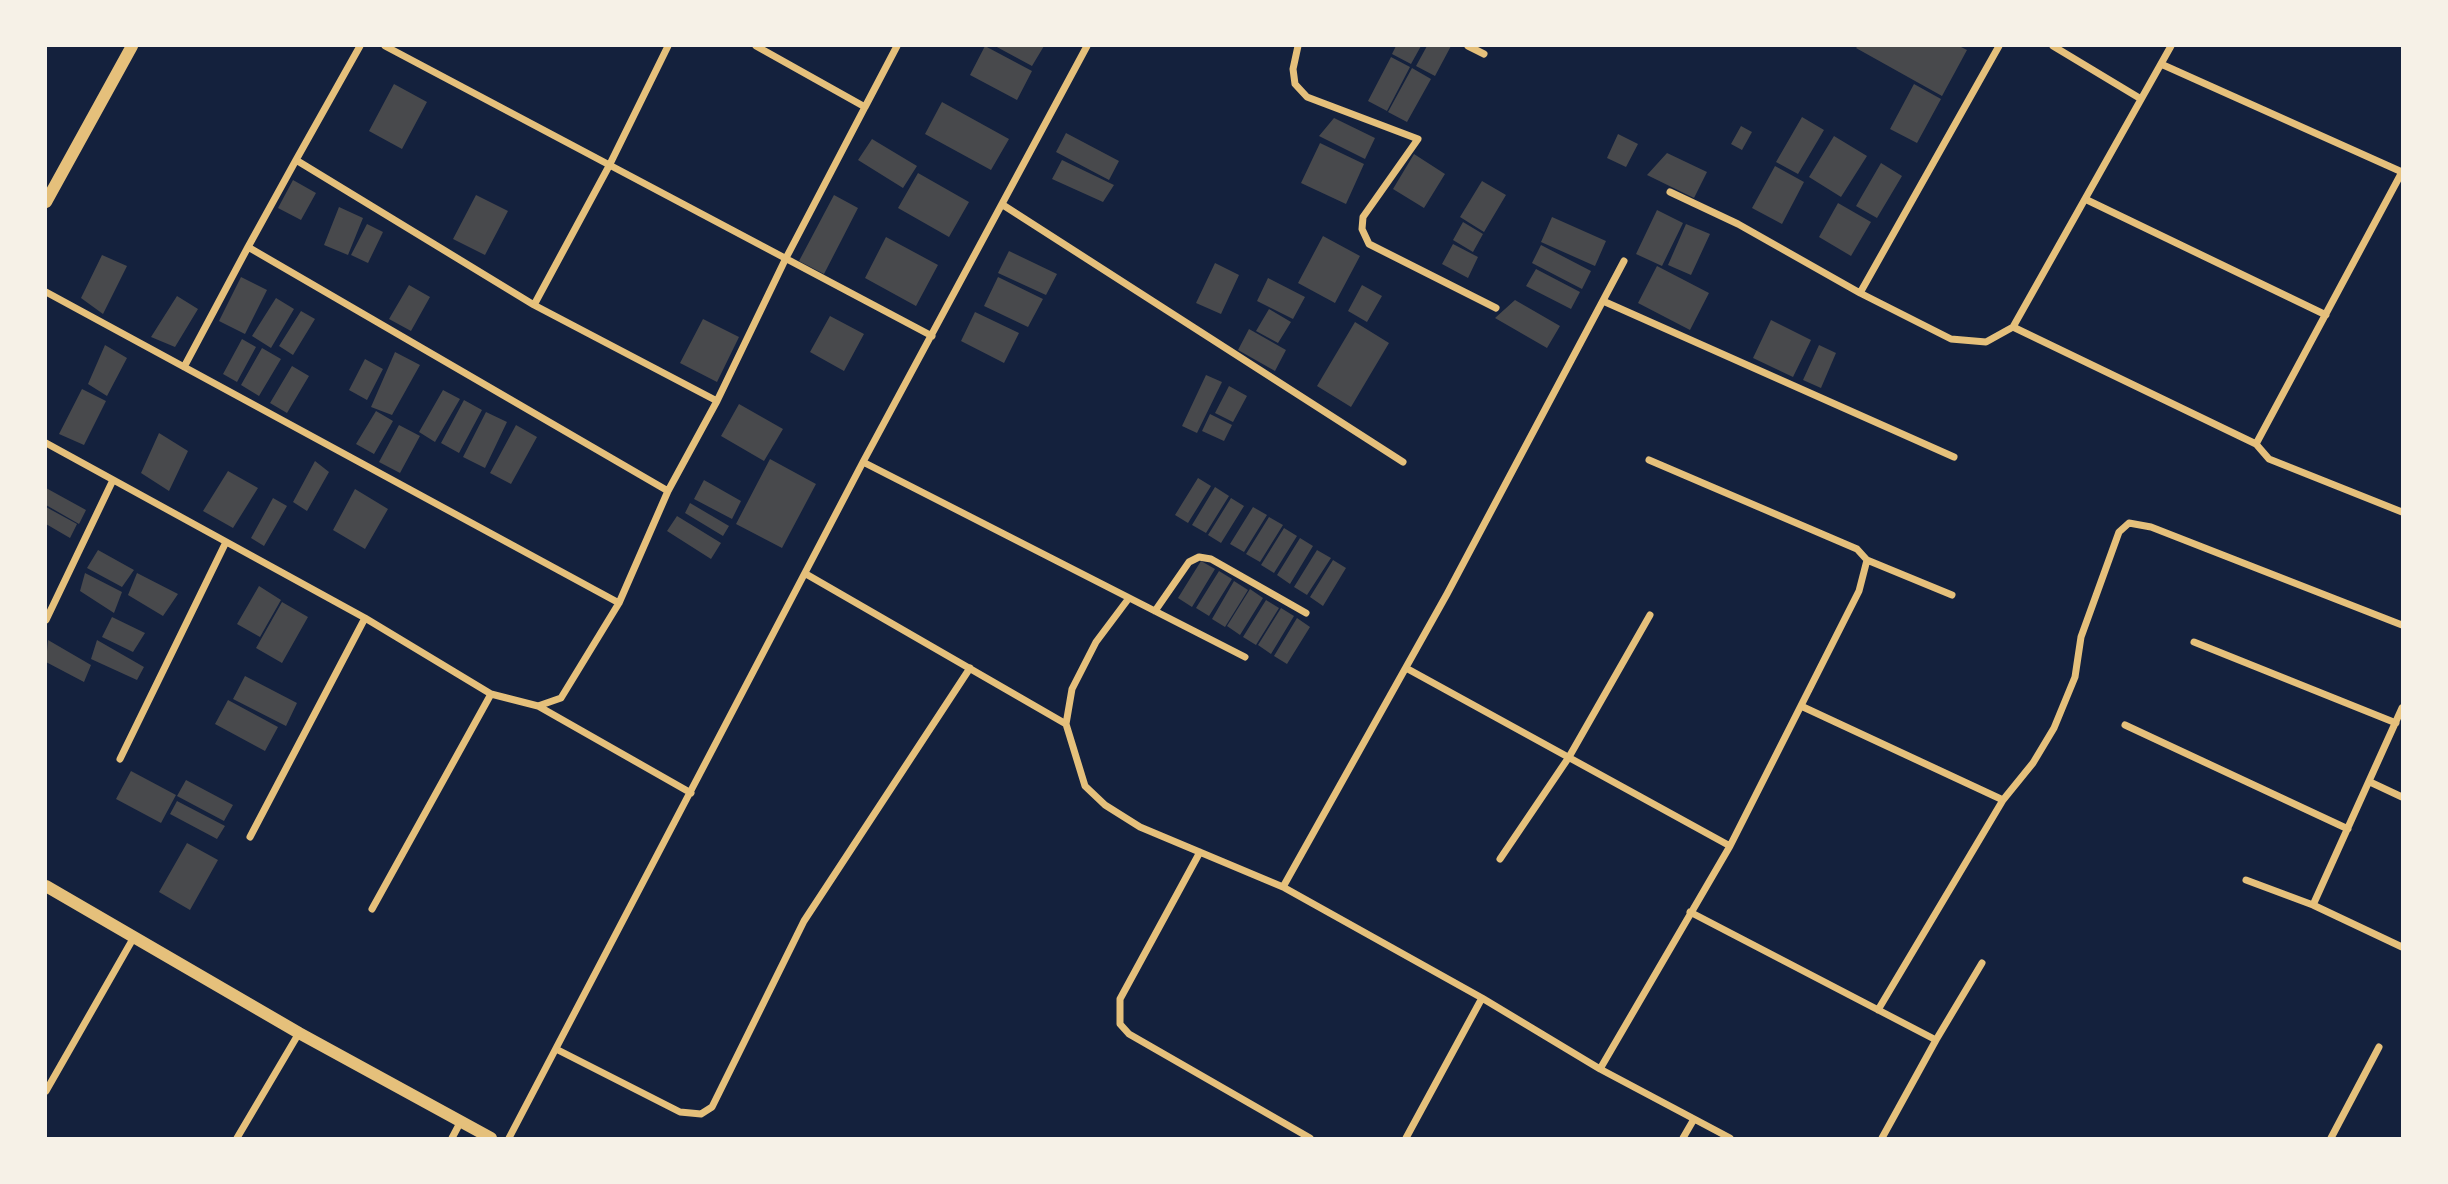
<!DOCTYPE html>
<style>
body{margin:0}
#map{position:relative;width:2448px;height:1184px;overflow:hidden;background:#14213d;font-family:"Exo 2",sans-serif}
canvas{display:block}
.frame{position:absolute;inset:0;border:47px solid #f6f1e7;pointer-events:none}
</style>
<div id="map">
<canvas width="2448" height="1184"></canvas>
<div class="frame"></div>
</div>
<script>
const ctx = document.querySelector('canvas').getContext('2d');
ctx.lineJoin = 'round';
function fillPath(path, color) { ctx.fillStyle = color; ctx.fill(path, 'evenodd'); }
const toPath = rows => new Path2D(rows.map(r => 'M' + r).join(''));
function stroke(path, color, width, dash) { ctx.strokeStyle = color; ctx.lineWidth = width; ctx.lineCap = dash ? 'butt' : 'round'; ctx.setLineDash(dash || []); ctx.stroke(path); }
const building = toPath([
 [985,46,1032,71,1017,100,970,75],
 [995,46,1044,46,1032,66],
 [1396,46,1421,46,1411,64,1392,54],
 [1427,46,1451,46,1435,76,1416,66],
 [1858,46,1959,46,1967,50,1942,96,1856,48],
 [1391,57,1410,67,1387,111,1368,101],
 [1412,68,1431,79,1407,122,1388,112],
 [394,84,427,102,402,149,369,131],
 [1914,84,1941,99,1917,143,1890,129],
 [942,102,1009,139,991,170,925,134],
 [1802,117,1824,130,1798,174,1776,162],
 [1334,118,1375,138,1365,159,1319,136],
 [1741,126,1752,132,1742,150,1731,144],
 [1066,133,1119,161,1109,180,1056,152],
 [1618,134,1638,144,1626,167,1607,158],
 [1834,136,1867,156,1841,197,1809,177],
 [872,139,917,166,903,188,858,160],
 [1320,143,1364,164,1346,204,1301,183],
 [1667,153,1707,172,1694,198,1647,175],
 [1414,154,1445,174,1424,208,1393,189],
 [1062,160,1114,185,1103,202,1052,179],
 [1881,163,1902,176,1877,218,1856,206],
 [1775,166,1804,182,1782,224,1752,208],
 [918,173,969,202,949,237,898,208],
 [293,180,316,193,301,220,278,208],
 [1482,181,1506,195,1484,232,1460,217],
 [476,195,508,211,485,255,453,239],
 [834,195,858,208,824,274,799,261],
 [1838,203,1871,222,1851,256,1819,237],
 [339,207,363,218,348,255,324,245],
 [1657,210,1683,223,1662,266,1636,254],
 [1552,217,1606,241,1595,266,1541,242],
 [1463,222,1483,234,1473,252,1453,240],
 [367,224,383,232,368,263,351,255],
 [1686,224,1710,234,1691,275,1668,265],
 [1323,236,1360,256,1335,303,1298,283],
 [886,237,938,265,916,306,865,278],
 [1453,244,1478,257,1468,278,1442,264],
 [1541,245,1591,271,1582,289,1532,263],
 [1009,251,1057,274,1046,295,998,273],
 [102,255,127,266,103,314,81,298],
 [1215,263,1239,275,1221,314,1196,303],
 [1657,266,1709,293,1690,330,1638,303],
 [1536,269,1580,292,1571,309,1526,286],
 [241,277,267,290,245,334,219,321],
 [998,277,1043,299,1028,327,984,306],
 [1268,278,1305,297,1293,319,1257,301],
 [409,285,430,297,411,331,389,319],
 [1362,285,1382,296,1367,322,1348,311],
 [177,296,198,309,175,347,151,337],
 [276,298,294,309,271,348,252,336],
 [1515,300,1560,326,1547,348,1495,318],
 [1269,309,1291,322,1278,343,1256,331],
 [301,311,315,319,293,355,279,346],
 [975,312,1019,333,1004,363,961,341],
 [830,316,864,334,844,371,810,352],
 [703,319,739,337,717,382,680,363],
 [1771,320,1811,340,1793,377,1753,358],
 [1355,322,1389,343,1351,407,1317,386],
 [1249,329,1286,350,1275,371,1238,350],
 [242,339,256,347,237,382,223,374],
 [105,345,127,358,107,396,88,384],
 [1819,345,1836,353,1821,388,1803,380],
 [262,348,281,359,259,396,241,385],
 [395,352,420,365,392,415,371,407],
 [365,359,383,369,367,400,349,390],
 [292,366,309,376,287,413,270,403],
 [1206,375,1222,382,1197,433,1182,426],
 [1229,386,1247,396,1233,422,1215,413],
 [82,389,106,401,84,445,59,434],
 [443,390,460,399,435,442,419,432],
 [464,400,482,410,459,453,441,443],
 [739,404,783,429,764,461,721,436],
 [376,411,393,421,374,454,356,444],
 [486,412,507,422,485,468,463,457],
 [1210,414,1232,425,1224,441,1202,431],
 [399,425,420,436,400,473,379,462],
 [516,425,537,437,511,484,490,473],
 [159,433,188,451,169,491,141,473],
 [770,459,816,484,782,548,736,524],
 [315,461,329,472,307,511,293,502],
 [228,471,258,488,233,528,203,511],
 [1198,478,1211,486,1188,523,1175,515],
 [704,480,741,501,732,519,694,499],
 [1215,487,1229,496,1206,533,1192,525],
 [46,488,86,510,79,524,46,505],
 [355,489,388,509,365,549,333,530],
 [273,498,287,506,264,546,251,538],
 [1231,498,1244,506,1221,543,1208,535],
 [690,503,729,526,723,536,685,513],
 [46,507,77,524,70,538,46,524],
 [1253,507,1267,515,1244,552,1230,544],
 [677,516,721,543,711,559,667,531],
 [1269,517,1283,525,1260,562,1246,554],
 [1284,528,1297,536,1274,573,1261,565],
 [1300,538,1313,546,1290,584,1277,575],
 [98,550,134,570,122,587,87,568],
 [1317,550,1331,558,1307,595,1294,587],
 [1333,560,1346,568,1323,606,1310,597],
 [1201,561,1215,569,1192,607,1178,598],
 [1219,571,1232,579,1209,616,1196,608],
 [85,573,122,592,114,613,80,591],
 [137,573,178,594,163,616,128,595],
 [1234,581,1248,590,1225,627,1212,619],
 [259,586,281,600,260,637,237,624],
 [1250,589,1263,598,1240,635,1227,626],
 [1266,600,1279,608,1256,645,1243,637],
 [282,602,308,617,282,663,256,648],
 [1281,608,1294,616,1271,654,1258,645],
 [112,617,145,633,133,652,102,637],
 [1297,618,1310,627,1287,664,1274,656],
 [48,640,91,665,84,682,46,662],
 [97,640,144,667,137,680,91,659],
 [245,676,297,703,286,726,233,699],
 [228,700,278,727,265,751,215,724],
 [131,771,176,795,161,823,116,799],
 [186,780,233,805,224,821,177,796],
 [177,801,225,826,217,839,170,814],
 [187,843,218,860,190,910,159,892]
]);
const minor = toPath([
 [385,46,932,336],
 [756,46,865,107,897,46],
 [1298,46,1293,69,1295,84,1307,97,1418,139,1363,217,1362,229,1369,244,1496,308],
 [1468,46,1484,54],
 [2053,46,2141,99],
 [2161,64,2402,172],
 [296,160,360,46],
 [1670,192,1738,224,1860,293,1951,339,1986,342,2013,327,2171,46],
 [2085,199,2326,315],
 [1003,205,1403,462],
 [46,292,619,603,668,491],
 [1860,293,1999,46],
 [1603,301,1954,457],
 [534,305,609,166,668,46],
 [2013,327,2256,444,2402,172],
 [184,367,248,247],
 [717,401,534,305,296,160,248,247,668,491,717,401,785,260,865,107],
 [46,443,365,618,250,837],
 [2256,444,2269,459,2402,512],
 [1649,460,1857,549,1867,560,1859,591,1730,846],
 [863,462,1245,657],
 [1867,560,1952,595],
 [806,574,1066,724],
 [1129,598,1096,642,1072,689,1066,724,1085,786,1105,805,1140,827,1283,887,1447,594,1624,261],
 [1155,611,1189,562,1199,557,1211,559,1306,613],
 [365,618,491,694,538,706,561,698,619,603],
 [46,620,113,480],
 [2194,642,2396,723],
 [538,706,691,793],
 [1801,706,2003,800],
 [2125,725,2348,829],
 [120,759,226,542],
 [2370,782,2402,797],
 [1200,852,1120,999,1120,1024,1129,1034,1310,1138],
 [1500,859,1569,757,1650,615],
 [2246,880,2313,905,2402,947],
 [1283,887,1482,998,1600,1069,1730,846,1406,668],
 [2313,905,2402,708],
 [372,909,491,694],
 [1690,912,1936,1040,1882,1138],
 [1878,1010,2003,800,2033,763,2054,728,2075,677,2081,637,2119,532,2129,523,2151,527,2402,625],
 [1936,1040,1982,963],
 [556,1049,680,1112,701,1114,712,1107,804,921,970,668],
 [1600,1069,1730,1138],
 [46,1091,134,937],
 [237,1138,299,1033],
 [452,1138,461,1121],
 [509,1138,863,462,1087,46],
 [1406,1138,1482,998],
 [1683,1138,1694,1119],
 [2331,1138,2379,1047]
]);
const tertiary = toPath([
 [46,202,132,46],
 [46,886,299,1033,491,1138]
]);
fillPath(building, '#48494c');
stroke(minor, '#e5c07b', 7);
stroke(tertiary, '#e5c07b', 12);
</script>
